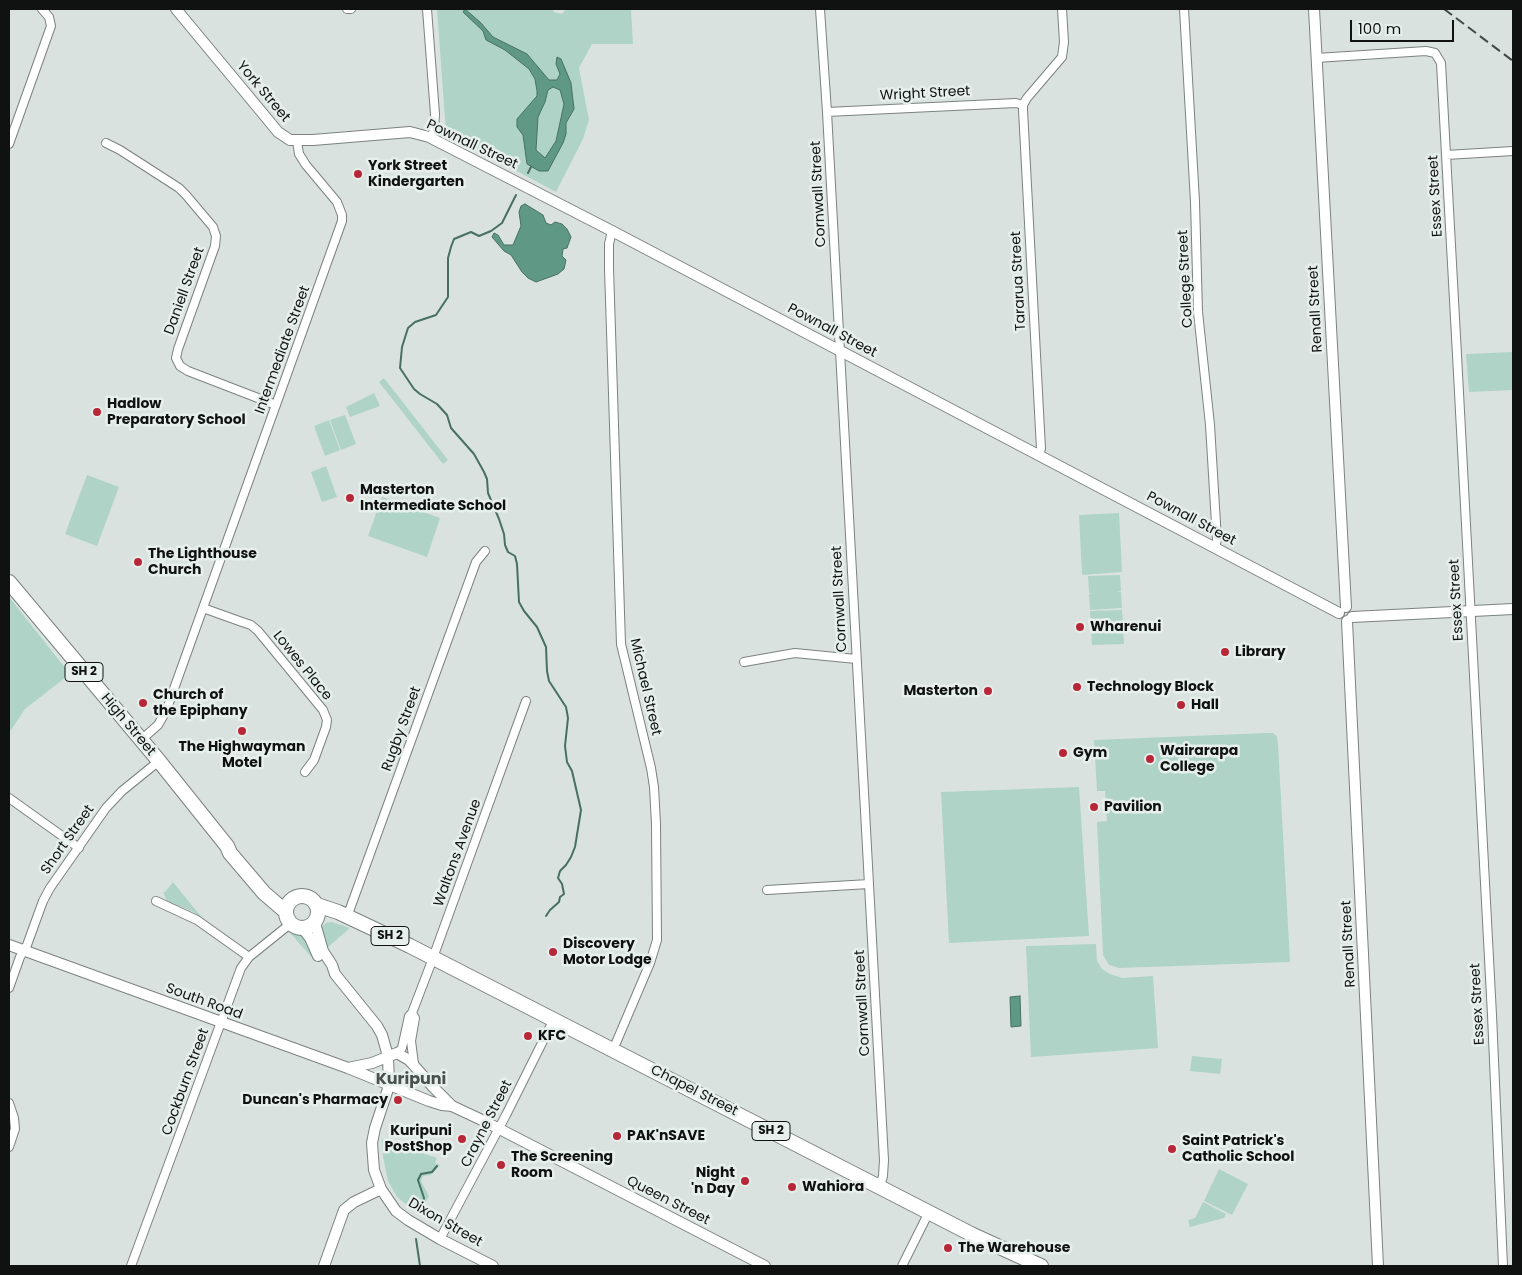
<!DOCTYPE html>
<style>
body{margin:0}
#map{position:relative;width:1522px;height:1275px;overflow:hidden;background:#dae2df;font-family:Poppins,sans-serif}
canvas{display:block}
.frame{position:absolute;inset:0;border:10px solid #0f1211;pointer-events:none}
.scale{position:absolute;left:1350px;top:20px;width:104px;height:22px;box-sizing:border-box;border:2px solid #0f1211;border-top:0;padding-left:6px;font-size:15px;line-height:18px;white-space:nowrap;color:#0f1211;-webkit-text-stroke:4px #e7efec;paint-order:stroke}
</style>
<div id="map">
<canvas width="1522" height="1275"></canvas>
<div class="frame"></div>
<div class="scale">100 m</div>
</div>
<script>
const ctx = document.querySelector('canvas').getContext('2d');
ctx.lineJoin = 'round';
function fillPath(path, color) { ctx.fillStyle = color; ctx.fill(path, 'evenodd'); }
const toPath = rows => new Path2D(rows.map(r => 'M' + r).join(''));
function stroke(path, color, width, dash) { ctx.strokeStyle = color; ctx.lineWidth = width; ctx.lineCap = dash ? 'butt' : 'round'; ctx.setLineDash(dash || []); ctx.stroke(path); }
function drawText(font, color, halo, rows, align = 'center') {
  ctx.font = font + ' Poppins,sans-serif'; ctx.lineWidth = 5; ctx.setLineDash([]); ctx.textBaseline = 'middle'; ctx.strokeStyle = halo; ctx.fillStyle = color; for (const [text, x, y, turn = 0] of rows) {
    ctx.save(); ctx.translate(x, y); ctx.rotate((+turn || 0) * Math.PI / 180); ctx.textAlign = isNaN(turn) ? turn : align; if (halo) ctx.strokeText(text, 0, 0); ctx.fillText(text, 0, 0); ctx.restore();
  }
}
const green = toPath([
 [437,9,552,9,554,12,562,14,566,9,631,9,633,44,592,44,579,68,589,120,583,139,556,192,446,133],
 [465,9,481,23,493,37,509,46,539,70,549,80,557,80,560,74,556,64,571,83,574,109,566,123,566,134,539,171,527,164,523,135,517,126,517,119,537,96,537,91,535,79,529,69,505,50,486,40,483,31],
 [553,87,560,90,564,104,556,141,545,159,536,150,538,117,545,102,549,89],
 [1513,352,1513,390,1469,392,1466,354],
 [384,378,448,460,443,464,379,382],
 [374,393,380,406,350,417,346,407],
 [345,415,356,444,341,450,330,420],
 [329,420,340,450,325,456,314,426],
 [326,466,337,497,322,502,311,472],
 [87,475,119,487,97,546,65,534],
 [382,497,440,518,427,557,368,536],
 [1119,513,1122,572,1082,575,1079,515],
 [1120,575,1121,591,1117,592,1121,592,1122,608,1090,610,1089,594,1092,593,1089,593,1088,576],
 [9,597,70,674,25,709,9,733],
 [1122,610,1123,626,1091,627,1090,611],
 [1119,627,1123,628,1124,644,1092,645,1091,629],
 [1266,733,1273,733,1277,737,1278,744,1290,962,1119,968,1109,965,1103,955,1097,822,1107,821,1105,791,1097,791,1094,740],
 [1079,787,1089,936,949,943,941,792],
 [173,882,208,925,194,912,167,901,163,892,165,892],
 [332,922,350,928,327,948,321,927,326,923],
 [291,934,299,934,304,937,308,942,316,961,315,961],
 [1096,944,1097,961,1102,969,1110,974,1122,978,1153,976,1158,1048,1031,1057,1026,946],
 [1192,1056,1222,1059,1220,1074,1190,1071],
 [382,1139,437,1158,435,1163,440,1165,431,1175,423,1176,421,1181,429,1196,419,1214,397,1197,388,1181,383,1157],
 [1219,1169,1248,1184,1232,1215,1204,1201],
 [1203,1202,1226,1214,1224,1218,1190,1227,1188,1220,1195,1218]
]);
const water = toPath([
 [465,9,481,23,493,37,527,54,549,80,557,80,560,74,556,64,557,57,561,59,571,83,574,109,566,123,566,134,563,143,548,171,539,171,527,164,523,135,517,127,517,119,537,96,537,91,535,79,529,69,505,50,486,40,483,31,463,12,465,9],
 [553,87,560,90,564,104,556,141,545,158,536,150,538,117,545,102,548,90,553,87],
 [525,204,543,215,546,223,551,225,555,222,562,224,567,229,571,237,567,248,563,249,562,256,566,260,564,269,558,274,536,282,528,278,522,272,511,255,504,251,492,237,494,233,498,235,504,245,513,245,521,226,519,212,521,206,525,204],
 [1020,996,1021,1026,1011,1027,1010,997,1020,996]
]);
const stream = toPath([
 [528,173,531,167],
 [516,195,502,223,491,231,479,236,471,232,454,239,451,247,448,258,448,297,436,315,415,322,408,328,402,347,400,368,414,389,420,394,437,404,447,415,451,428,474,454,484,472,487,479,488,493,499,519,504,534,505,545,508,552,515,556,517,564,519,602,524,611,537,627,546,647,547,671,549,681,566,707,568,718,565,746,567,762,572,771,581,810,575,847,571,857,566,865,560,871,558,878,562,884,564,894,560,897,559,902,550,910,546,916],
 [418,1210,423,1202,424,1198,418,1180,421,1174,432,1172,437,1166],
 [416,1239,420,1266]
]);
const street = toPath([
 [347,9,351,9],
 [427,9,435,114,434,130,431,137],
 [820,9,827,112,884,1160,883,1176,880,1186],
 [1184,9,1195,202,1198,312,1210,425,1217,540,1215,547],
 [1316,58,1426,51,1435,53,1441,63,1457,355,1492,1015,1503,1266],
 [827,112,1016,103,1023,105],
 [106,143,120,150,179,188,186,195,213,227,216,236,215,246,178,349,176,358,180,366,188,371,276,405],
 [9,144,51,26,49,17,42,9],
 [1446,155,1513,151],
 [612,231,609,244,609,268,621,644,651,768,654,787,656,824,657,940,650,963,613,1050],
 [1038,455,1041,449,1023,110,1023,105,1027,98,1062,57,1064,42,1062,9],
 [203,608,242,622,251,625,258,631,323,710,327,720,326,727,314,760,305,772],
 [744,662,795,653,856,659],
 [141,740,158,725,166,711,342,221,342,215,337,202,306,165,299,154,297,141],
 [9,798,79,848],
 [767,890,869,884],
 [156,901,197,920,249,957],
 [347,917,476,562,485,551],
 [9,988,20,957,27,945,43,901,50,888,106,808,122,791,159,761],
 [412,1013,415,1018,411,1041,414,1064],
 [397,1053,402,1048,409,1016,412,1013,430,966,526,701],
 [9,1103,14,1118,15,1129,9,1147],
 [440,1239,506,1115,554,1019],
 [131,1266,241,968,249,957,290,924],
 [902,1266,929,1212]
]);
const secondary = toPath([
 [176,9,264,115,278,132,290,140,313,140,410,132,429,137,612,231,1339,613],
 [1314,9,1346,607],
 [1352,617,1513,609],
 [1347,621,1378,1266],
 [315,923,323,951,332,965,335,974,377,1026,382,1035,388,1056,389,1086,375,1128,372,1143,374,1170,381,1189,396,1211,408,1220,440,1239,493,1266],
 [303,929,310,938,318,956],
 [9,945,348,1068,429,1101,442,1105,452,1106,484,1121,765,1266],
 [348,1068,372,1063,397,1053,409,1060,433,1087,452,1106],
 [324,1266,344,1210,354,1202,381,1189]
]);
const highway = toPath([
 [9,582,159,761,227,846,230,853,264,893,285,911],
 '286 912a16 16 0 1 1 32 0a16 16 0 1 1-32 0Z',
 [317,905,338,912,410,946,971,1234,1041,1266]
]);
const rail = toPath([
 [1444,9,1513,61]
]);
const markers = [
 [358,174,5,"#b82737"],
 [97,412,5,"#b82737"],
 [350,498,5,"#b82737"],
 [138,562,5,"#b82737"],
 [1080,627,5,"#b82737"],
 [1225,652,5,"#b82737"],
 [1077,687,5,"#b82737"],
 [988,691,5,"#b82737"],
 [143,703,5,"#b82737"],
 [1181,705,5,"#b82737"],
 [242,731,5,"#b82737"],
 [1063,753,5,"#b82737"],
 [1150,759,5,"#b82737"],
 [1094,807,5,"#b82737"],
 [553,952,5,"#b82737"],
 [528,1036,5,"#b82737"],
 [398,1100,5,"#b82737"],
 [617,1136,5,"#b82737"],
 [462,1139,5,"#b82737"],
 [1172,1149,5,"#b82737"],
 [501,1165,5,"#b82737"],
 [745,1181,5,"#b82737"],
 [792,1187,5,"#b82737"],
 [948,1248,5,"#b82737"]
];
const shields = [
 [84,672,38],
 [390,936,38],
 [771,1131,38]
];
const shieldNames = [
 ["SH 2",84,672],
 ["SH 2",390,936],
 ["SH 2",771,1131]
];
const streetNames = [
 ["York Street",263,92,50],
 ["Wright Street",925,94,-3],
 ["Pownall Street",472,145,25],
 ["Cornwall Street",819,194,-93],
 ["Essex Street",1436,196,-93],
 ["College Street",1186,279,-93],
 ["Tararua Street",1019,281,-93],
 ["Daniell Street",185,291,-70],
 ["Renall Street",1316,309,-93],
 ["Pownall Street",832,331,28],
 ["Intermediate Street",283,350,-70],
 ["Pownall Street",1191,519,28],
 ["Cornwall Street",840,599,-93],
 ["Essex Street",1457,600,-93],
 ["Lowes Place",302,666,51],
 ["Michael Street",645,687,77],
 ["High Street",128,725,50],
 ["Rugby Street",402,729,-70],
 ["Short Street",68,840,-55],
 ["Waltons Avenue",458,853,-70],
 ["Renall Street",1349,944,-93],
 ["South Road",204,1002,20],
 ["Cornwall Street",863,1003,-93],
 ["Essex Street",1478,1004,-93],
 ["Cockburn Street",186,1082,-70],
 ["Chapel Street",694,1091,27],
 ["Crayne Street",487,1124,-63],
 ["Queen Street",668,1201,27],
 ["Dixon Street",445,1223,30]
];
const poiNames = [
 ["York Street",368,166],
 ["Kindergarten",368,182],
 ["Hadlow",107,404],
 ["Preparatory School",107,420],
 ["Masterton",360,490],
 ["Intermediate School",360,506],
 ["The Lighthouse",148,554],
 ["Church",148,570],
 ["Wharenui",1090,627],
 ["Library",1235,652],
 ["Technology Block",1087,687],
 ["Masterton",978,691,"right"],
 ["Church of",153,695],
 ["the Epiphany",153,711],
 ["Hall",1191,705],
 ["The Highwayman",242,747,"center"],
 ["Motel",242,763,"center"],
 ["Wairarapa",1160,751],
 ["College",1160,767],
 ["Gym",1073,753],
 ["Pavilion",1104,807],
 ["Discovery",563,944],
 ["Motor Lodge",563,960],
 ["KFC",538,1036],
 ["Duncan's Pharmacy",388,1100,"right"],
 ["Kuripuni",452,1131,"right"],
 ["PostShop",452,1147,"right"],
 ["PAK'nSAVE",627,1136],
 ["Saint Patrick's",1182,1141],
 ["Catholic School",1182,1157],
 ["The Screening",511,1157],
 ["Room",511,1173],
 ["Night",735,1173,"right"],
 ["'n Day",735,1189,"right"],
 ["Wahiora",802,1187],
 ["The Warehouse",958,1248]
];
const quarterNames = [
 ["Kuripuni",411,1080]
];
fillPath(green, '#afd4c7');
fillPath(water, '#5f9985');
stroke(water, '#477062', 1);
stroke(stream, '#477062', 2);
stroke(street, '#7b827f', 10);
stroke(secondary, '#7b827f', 12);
stroke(highway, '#7b827f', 16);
stroke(street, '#fff', 8);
stroke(secondary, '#fff', 10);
stroke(highway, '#fff', 14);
stroke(rail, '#434846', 2, [10, 5]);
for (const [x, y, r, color] of markers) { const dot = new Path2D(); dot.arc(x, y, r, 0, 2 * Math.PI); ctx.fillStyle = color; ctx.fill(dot); stroke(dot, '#e7efec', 2); }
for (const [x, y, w] of shields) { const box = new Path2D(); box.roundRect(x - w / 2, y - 9.5, w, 19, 4); ctx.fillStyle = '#e7efec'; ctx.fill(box); stroke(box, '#0f1211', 1); }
drawText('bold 12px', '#0f1211', null, shieldNames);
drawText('14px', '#0f1211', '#e7efec', streetNames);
drawText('bold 14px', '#0f1211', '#e7efec', poiNames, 'left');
drawText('bold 16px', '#4a504e', '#e7efec', quarterNames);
</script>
